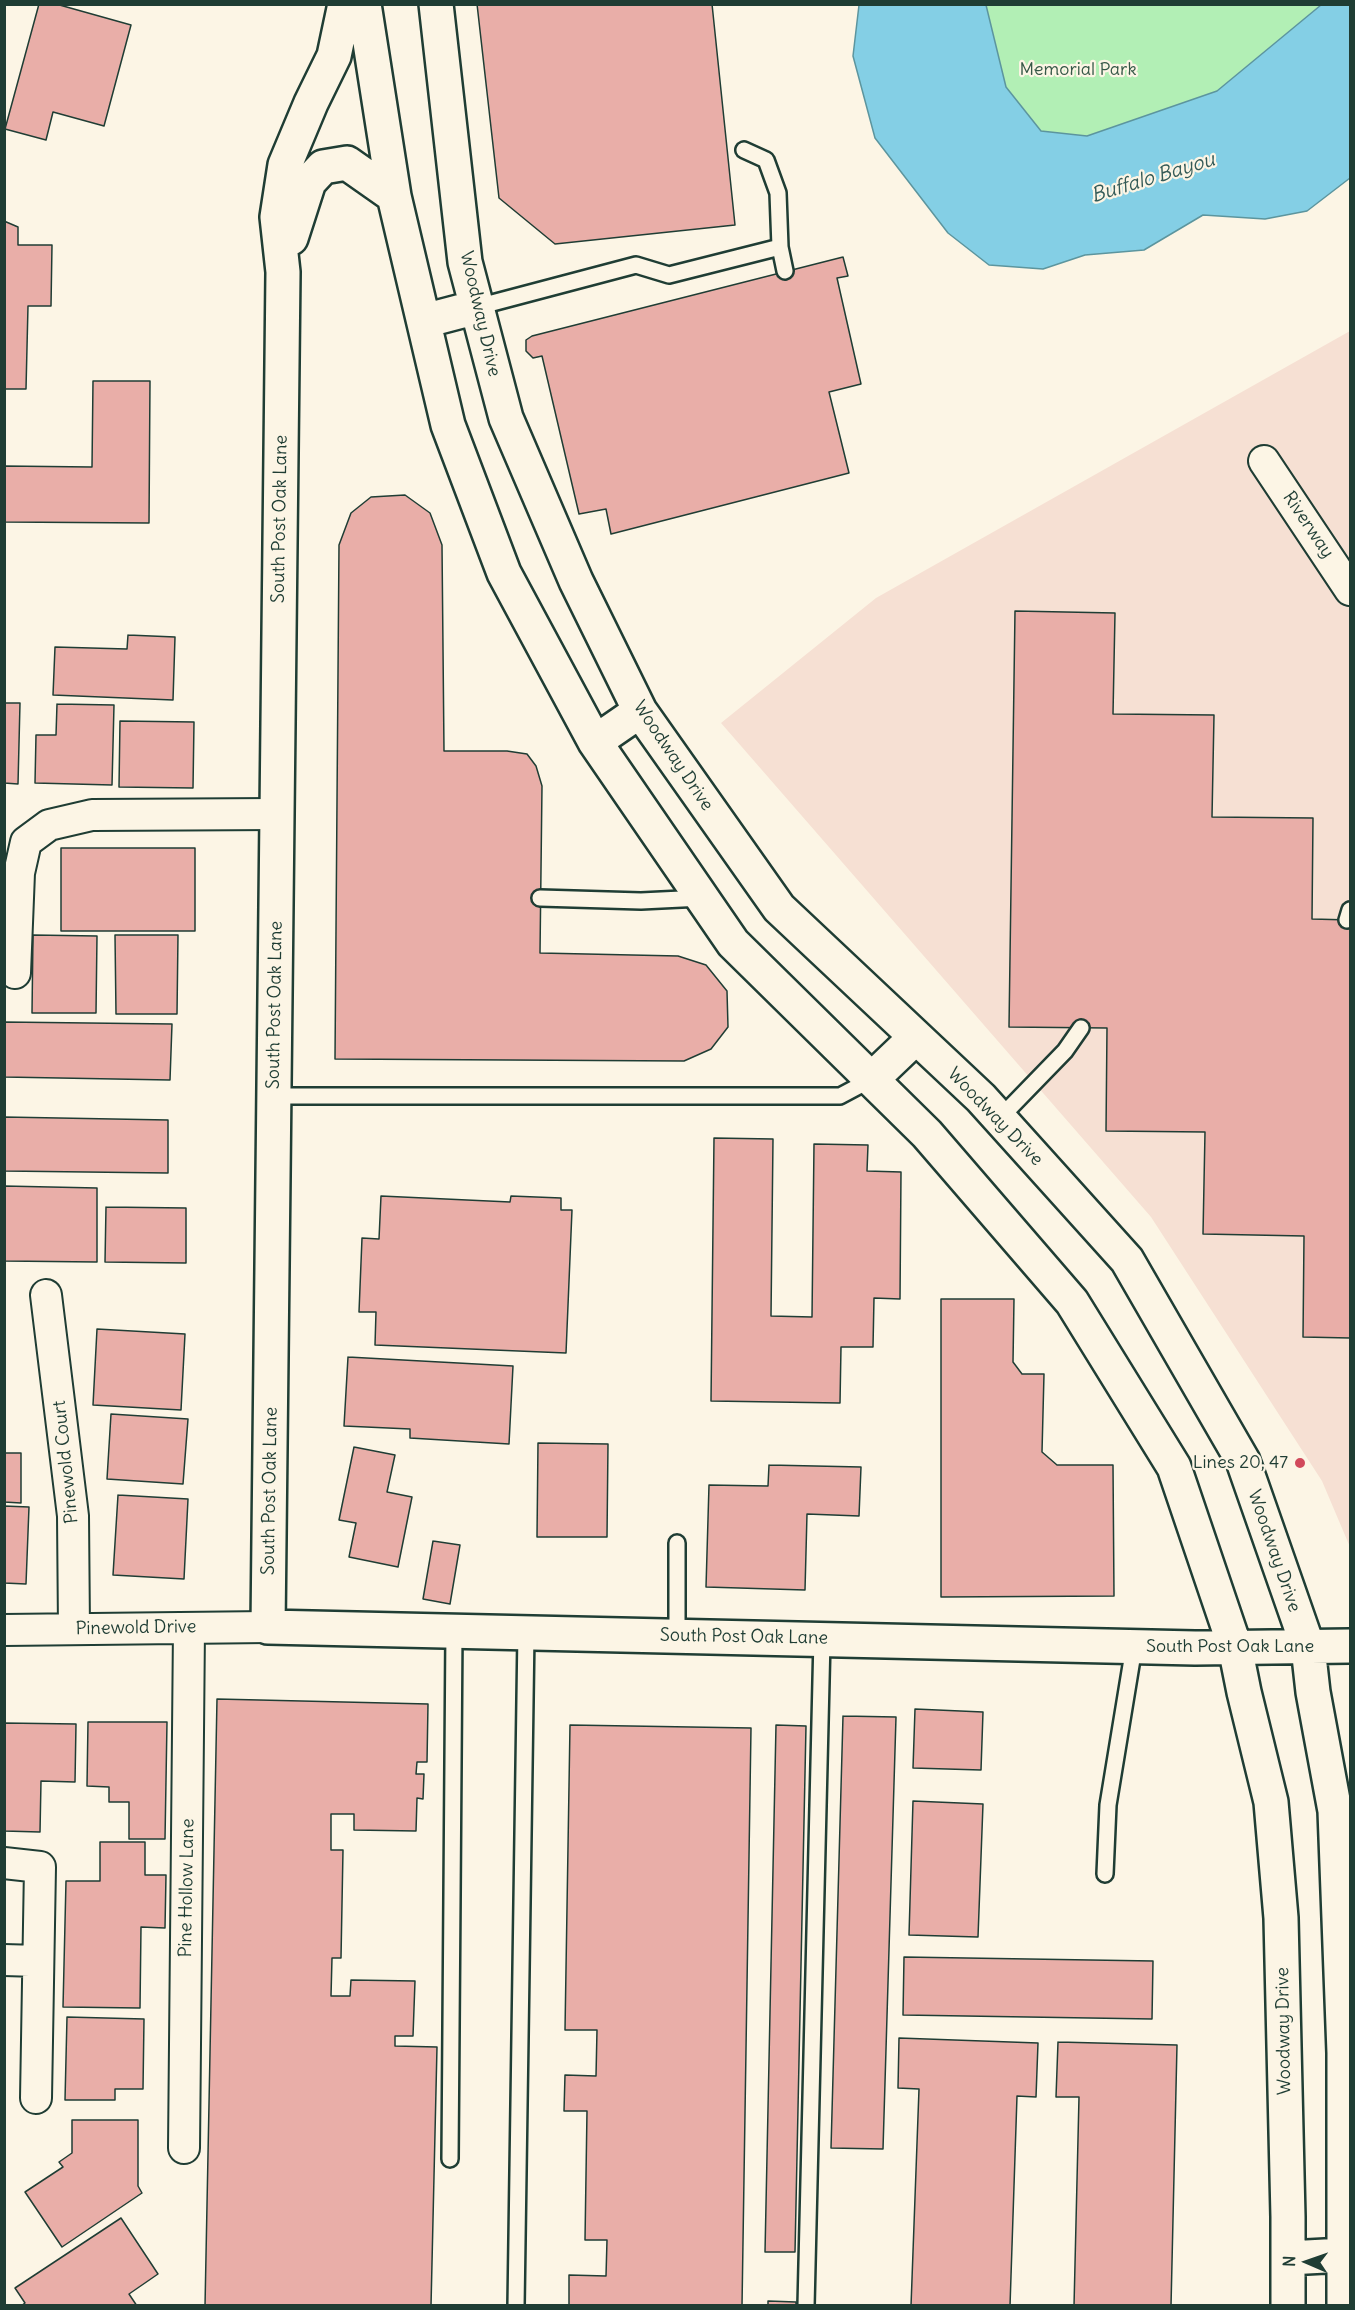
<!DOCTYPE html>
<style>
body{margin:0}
#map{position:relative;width:1355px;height:2310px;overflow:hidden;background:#fcf5e5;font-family:Delius,sans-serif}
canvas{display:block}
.frame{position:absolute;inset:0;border:6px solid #1f3d34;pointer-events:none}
.north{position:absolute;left:1277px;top:2232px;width:60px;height:60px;-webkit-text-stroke:4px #fcf5e5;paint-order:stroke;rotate:272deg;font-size:16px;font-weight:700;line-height:24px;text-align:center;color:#1f3d34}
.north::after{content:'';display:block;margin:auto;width:21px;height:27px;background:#1f3d34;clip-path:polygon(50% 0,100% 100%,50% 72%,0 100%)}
</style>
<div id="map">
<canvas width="1355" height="2310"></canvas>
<div class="frame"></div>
<div class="north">N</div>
</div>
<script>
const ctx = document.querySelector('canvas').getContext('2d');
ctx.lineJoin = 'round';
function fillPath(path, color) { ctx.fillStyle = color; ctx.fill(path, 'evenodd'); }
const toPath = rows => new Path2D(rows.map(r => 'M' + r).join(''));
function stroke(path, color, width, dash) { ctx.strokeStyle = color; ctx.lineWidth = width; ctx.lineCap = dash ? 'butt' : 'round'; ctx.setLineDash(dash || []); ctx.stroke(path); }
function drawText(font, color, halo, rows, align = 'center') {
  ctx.font = font + ' Delius,sans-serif'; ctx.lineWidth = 4.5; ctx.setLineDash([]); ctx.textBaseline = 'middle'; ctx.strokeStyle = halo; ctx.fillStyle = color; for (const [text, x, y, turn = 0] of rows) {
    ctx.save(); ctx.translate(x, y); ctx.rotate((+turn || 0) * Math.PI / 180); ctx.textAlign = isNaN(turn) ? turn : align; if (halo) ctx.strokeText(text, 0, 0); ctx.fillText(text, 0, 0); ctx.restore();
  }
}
const built = toPath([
 [1350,331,1350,1547,1322,1481,1151,1217,721,723,876,598]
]);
const green = toPath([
 [986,4,1321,5,1217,91,1087,136,1041,131,1006,87]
]);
const water = toPath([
 [859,5,986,5,1006,87,1041,131,1087,136,1217,91,1321,5,1350,5,1350,178,1307,211,1265,219,1203,215,1144,250,1085,255,1043,269,989,265,948,233,875,138,853,56,859,5]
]);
const building = toPath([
 [39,4,56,4,131,25,104,126,53,112,46,140,5,129,39,4],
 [477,4,712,4,735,225,555,244,499,198,477,4],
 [4,221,18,227,18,245,52,245,51,306,28,306,26,389,4,389,4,221],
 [843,257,848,276,837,278,861,384,829,392,849,473,611,534,606,509,579,514,542,356,533,358,526,351,526,340,532,336,843,257],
 [93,381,150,381,149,523,4,522,4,466,92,467,93,381],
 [405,495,430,513,442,545,444,751,507,751,527,754,536,766,542,786,540,953,678,956,706,965,727,991,728,1027,711,1049,684,1061,335,1059,339,545,351,513,371,497,405,495],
 [1015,611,1115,613,1113,714,1214,715,1212,817,1313,818,1312,919,1350,920,1350,1338,1303,1337,1304,1236,1203,1234,1205,1132,1106,1131,1107,1028,1009,1027,1015,611],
 [128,635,175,637,173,700,53,695,55,647,127,649,128,635],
 [4,703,20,703,18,784,4,783,4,703],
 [57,704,114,705,112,785,35,783,36,735,56,735,57,704],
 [120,721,194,722,193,788,119,787,120,721],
 [61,848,195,848,195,931,61,931,61,848],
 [33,935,97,936,96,1013,32,1013,33,935],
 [115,935,178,935,177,1014,116,1014,115,935],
 [4,1022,172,1024,170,1080,4,1077,4,1022],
 [4,1117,168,1120,168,1173,4,1171,4,1117],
 [714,1138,773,1139,771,1316,812,1317,814,1144,868,1145,867,1171,901,1172,900,1299,874,1298,873,1347,841,1347,840,1403,711,1401,714,1138],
 [4,1186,97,1188,97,1262,4,1261,4,1186],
 [381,1196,510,1202,511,1196,561,1198,561,1210,572,1210,566,1353,375,1345,376,1312,359,1312,362,1238,379,1239,381,1196],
 [106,1207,186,1208,186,1263,105,1262,106,1207],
 [941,1299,1014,1299,1013,1362,1022,1374,1044,1374,1042,1452,1057,1465,1113,1465,1114,1596,941,1597,941,1299],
 [97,1329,185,1334,181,1410,93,1405,97,1329],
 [348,1357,513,1366,509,1444,410,1438,410,1429,344,1426,348,1357],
 [111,1414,188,1419,183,1484,107,1479,111,1414],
 [538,1443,608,1444,607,1537,537,1537,538,1443],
 [354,1447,395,1455,387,1492,412,1497,398,1567,349,1557,356,1523,339,1520,354,1447],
 [4,1453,21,1453,21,1503,4,1502,4,1453],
 [769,1465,861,1467,859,1516,807,1514,805,1590,706,1587,709,1485,768,1486,769,1465],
 [118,1495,188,1499,184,1579,113,1575,118,1495],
 [4,1506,29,1507,26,1584,4,1583,4,1506],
 [433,1541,460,1545,450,1604,423,1599,433,1541],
 [217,1699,428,1704,427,1762,417,1762,416,1774,424,1774,423,1799,417,1798,416,1831,354,1830,354,1814,331,1814,331,1850,343,1850,341,1958,332,1958,331,1996,350,1996,351,1980,415,1981,413,2036,395,2036,395,2046,437,2047,431,2306,205,2306,217,1699],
 [915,1709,983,1712,981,1770,913,1768,915,1709],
 [843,1716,896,1717,883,2149,831,2148,843,1716],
 [88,1722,167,1722,165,1839,129,1839,129,1802,109,1802,109,1787,87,1786,88,1722],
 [4,1723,76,1724,75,1782,41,1781,40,1832,4,1831,4,1723],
 [570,1725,751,1728,742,2306,569,2306,569,2275,606,2276,607,2240,585,2240,587,2111,564,2111,565,2075,596,2076,597,2030,565,2030,570,1725],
 [776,1725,806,1726,795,2252,765,2252,776,1725],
 [913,1801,983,1804,978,1937,909,1935,913,1801],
 [100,1842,145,1842,145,1875,166,1875,165,1928,141,1927,140,2008,63,2007,66,1881,100,1881,100,1842],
 [904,1957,1153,1961,1152,2019,903,2015,904,1957],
 [67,2017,144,2019,143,2089,115,2089,115,2100,65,2100,67,2017],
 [899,2038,1038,2043,1036,2097,1017,2096,1010,2306,911,2306,919,2089,898,2088,899,2038],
 [1058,2042,1177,2045,1171,2306,1074,2306,1079,2097,1056,2097,1058,2042],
 [72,2120,138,2120,138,2186,142,2193,62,2247,25,2192,63,2167,59,2162,72,2153,72,2120],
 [121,2218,158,2274,129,2294,137,2306,21,2306,25,2303,15,2288,121,2218],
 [768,2301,796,2302,796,2306,768,2306,768,2301]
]);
const lane = toPath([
 [744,150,766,160,778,193,780,247,785,271],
 [477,307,636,265,669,275,780,247],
 [540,898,641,901,702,898],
 [1347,920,1350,910],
 [274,1096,840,1096,872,1079],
 [999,1119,1065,1051,1081,1028],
 [677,1543,677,1636],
 [1105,1874,1108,1805,1134,1647],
 [450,2159,454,1630],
 [516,2306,526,1632],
 [806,2306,822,1639]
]);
const street = toPath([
 [1264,461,1350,590],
 [15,973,19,873,26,842,49,825,92,815,277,814],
 [46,1295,73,1516,74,1629],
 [4,1630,268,1627],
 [4,1863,40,1867,36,2098],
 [4,1960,38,1961],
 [184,2148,189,1628]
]);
const secondary = toPath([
 [345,4,334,56,311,103,285,165,277,217,283,272,268,1627,1195,1648,1350,1646],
 [364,4,394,196,448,425,504,573,595,742,733,943,927,1134,1072,1302,1174,1467,1235,1647,1244,1692,1271,1802,1281,1918,1288,2217,1288,2306],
 [436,4,465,262,506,418,576,581,640,711,779,908,981,1098,1127,1260,1243,1461,1308,1647,1313,1692,1335,1811,1344,2053,1344,2306],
 [291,238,309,182,323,167,347,163,394,196],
 [424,321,477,307],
 [595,742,640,711],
 [872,1079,916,1037],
 [1288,2258,1344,2255]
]);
const markers = [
 [1300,1463,6,"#d1495b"]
];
const parkNames = [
 ["Memorial Park",1078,70]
];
const streetNames = [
 ["Woodway Drive",480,314,77],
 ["South Post Oak Lane",280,519,-89],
 ["Riverway",1308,525,56],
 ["Woodway Drive",673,756,56],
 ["South Post Oak Lane",275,1005,-89],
 ["Woodway Drive",995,1117,46],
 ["Pinewold Court",66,1462,-96],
 ["South Post Oak Lane",270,1491,-89],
 ["Woodway Drive",1274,1551,71],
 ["Pinewold Drive",136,1628,-1],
 ["South Post Oak Lane",744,1637,1],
 ["South Post Oak Lane",1230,1647],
 ["Pine Hollow Lane",187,1888,-89],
 ["Woodway Drive",1284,2031,-91]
];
const poiNames = [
 ["Lines 20, 47",1288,1463]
];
const waterNames = [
 ["Buffalo Bayou",1153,178,-17]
];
fillPath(built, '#f6e0d3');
fillPath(green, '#b2efb5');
fillPath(water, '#84cfe5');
stroke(water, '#5c959e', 1.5);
fillPath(building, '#e9aea8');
stroke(building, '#1f3d34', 1.5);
stroke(lane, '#1f3d34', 20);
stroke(street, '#1f3d34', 34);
stroke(secondary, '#1f3d34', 38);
stroke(lane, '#fcf5e5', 15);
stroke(street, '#fcf5e5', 30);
stroke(secondary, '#fcf5e5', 33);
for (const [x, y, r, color] of markers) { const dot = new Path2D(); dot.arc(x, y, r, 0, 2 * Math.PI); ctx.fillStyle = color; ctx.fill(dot); stroke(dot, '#fcf5e5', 2); }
drawText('18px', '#355847', '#fcf5e5', parkNames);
drawText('18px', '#1f3d34', '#fcf5e5', streetNames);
drawText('18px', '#1f3d34', '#fcf5e5', poiNames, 'right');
drawText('italic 20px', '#335a57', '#fcf5e5', waterNames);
</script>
